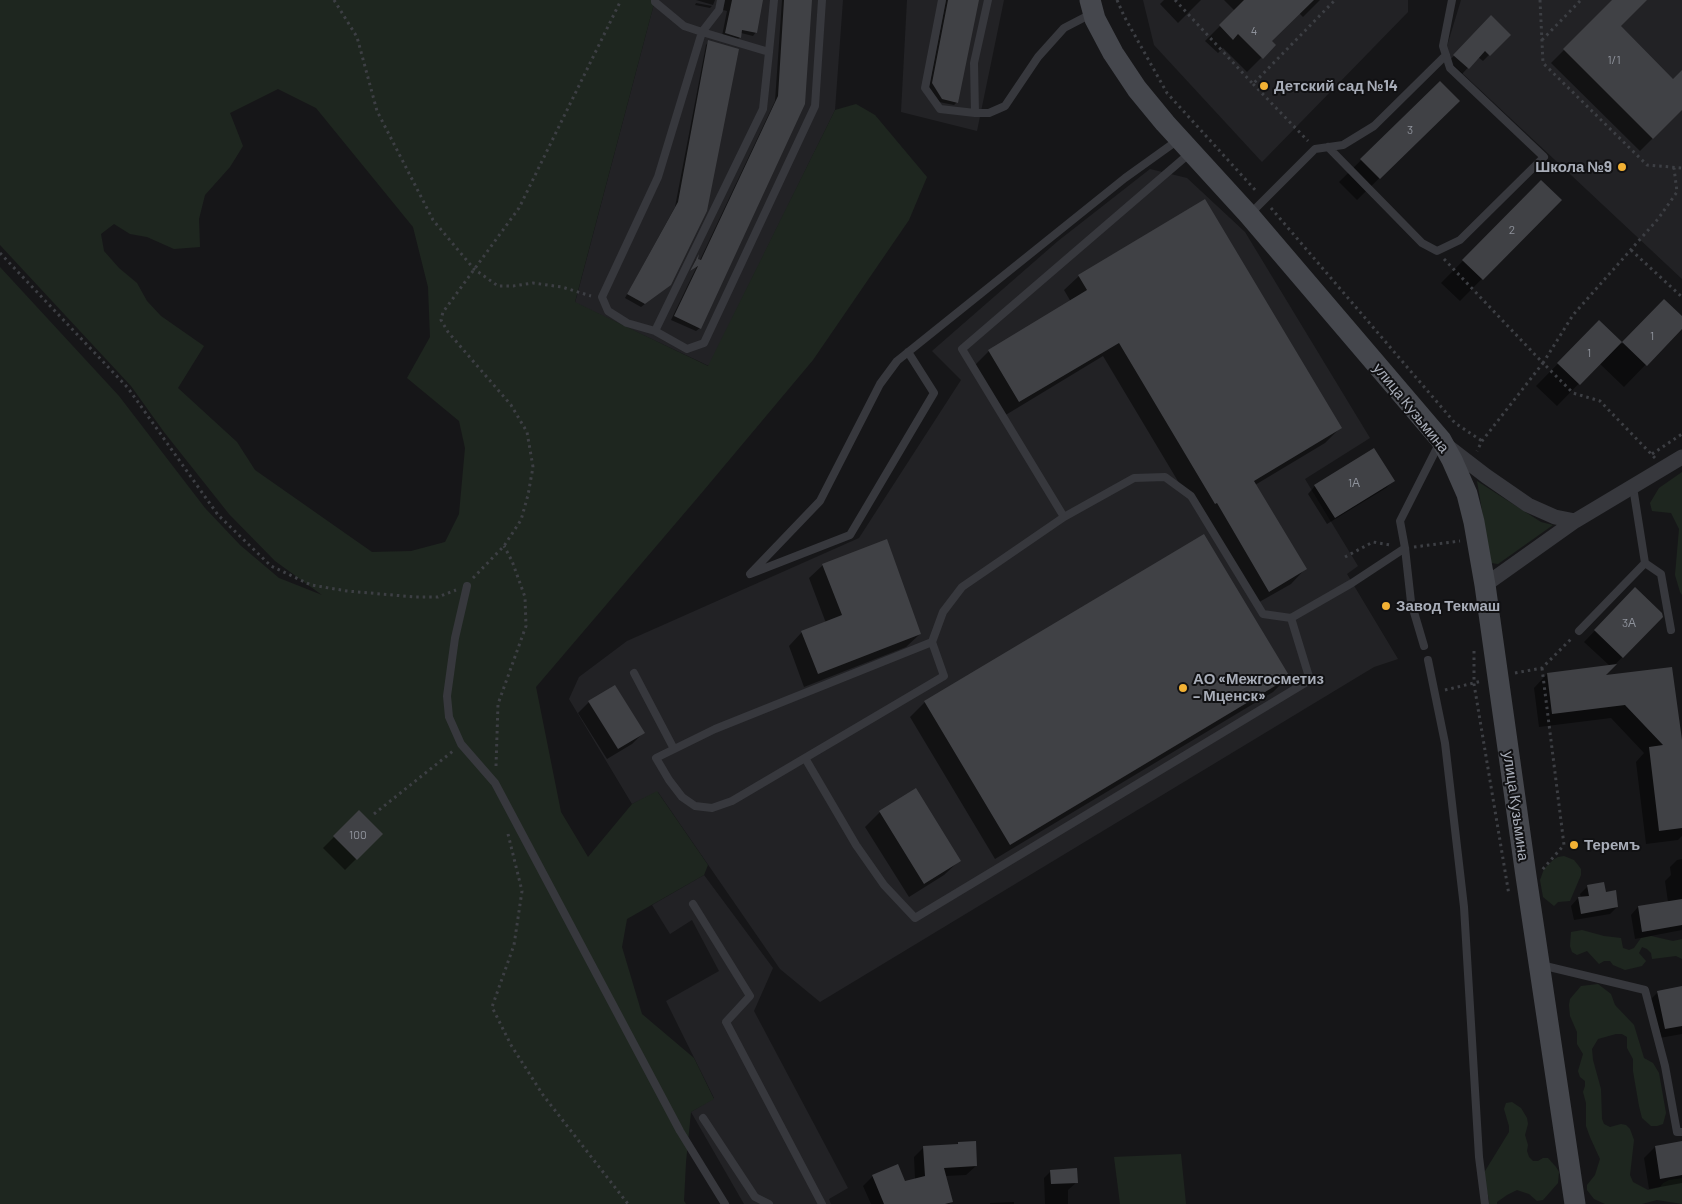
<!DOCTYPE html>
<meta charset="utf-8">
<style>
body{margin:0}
canvas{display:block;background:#161618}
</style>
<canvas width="1682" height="1204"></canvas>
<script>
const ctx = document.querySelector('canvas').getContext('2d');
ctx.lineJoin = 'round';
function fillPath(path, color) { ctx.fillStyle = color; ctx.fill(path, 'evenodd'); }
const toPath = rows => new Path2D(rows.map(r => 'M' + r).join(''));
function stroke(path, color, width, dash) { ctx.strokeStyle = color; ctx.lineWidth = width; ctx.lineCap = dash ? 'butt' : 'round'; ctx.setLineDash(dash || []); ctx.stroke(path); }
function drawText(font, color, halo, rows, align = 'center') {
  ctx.font = font + ' Barlow,sans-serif'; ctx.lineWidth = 4; ctx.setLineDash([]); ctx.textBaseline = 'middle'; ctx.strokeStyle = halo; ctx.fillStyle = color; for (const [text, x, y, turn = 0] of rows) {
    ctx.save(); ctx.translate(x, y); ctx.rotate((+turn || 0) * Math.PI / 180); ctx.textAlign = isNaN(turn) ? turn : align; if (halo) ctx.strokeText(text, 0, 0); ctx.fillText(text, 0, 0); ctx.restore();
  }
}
const built = toPath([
 [655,0,843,0,835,110,709,366,575,303],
 [907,0,1004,0,977,131,901,112],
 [1143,0,1408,0,1408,12,1262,162,1154,45],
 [1461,0,1682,0,1682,279,1444,56],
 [1150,169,1187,178,1245,232,1370,438,1305,479,1358,566,1347,574,1398,659,1374,667,820,1002,780,969,658,792,632,804,569,699,579,677,627,641,859,538,961,380,932,351,1058,241],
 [704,875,773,968,754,1011,848,1188,829,1199,831,1204,744,1204,691,1112,714,1098,666,1001,719,971,692,920,670,934,652,905]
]);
const green = toPath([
 [0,0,655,0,575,302,708,366,835,110,856,104,875,115,927,177,909,220,813,360,699,496,536,687,561,812,588,857,632,804,657,791,708,865,704,875,627,919,622,947,642,1014,694,1058,714,1099,691,1112,686,1162,684,1201,686,1204,0,1204,0,267,119,396,205,508,240,545,279,578,322,595,275,561,229,514,164,432,131,386,0,245],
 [278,89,316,108,413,227,428,287,430,337,407,378,459,421,465,448,459,514,445,542,411,551,372,552,255,470,237,442,178,388,204,346,161,316,147,301,137,283,119,268,104,251,101,234,114,224,130,234,147,237,174,249,200,247,199,219,205,195,230,167,243,146,230,113],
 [1682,472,1682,595,1680,592,1675,575,1679,529,1671,513,1652,511,1650,503,1659,488],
 [1477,481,1541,522,1553,525,1498,564,1491,563],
 [1564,856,1574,860,1578,865,1581,869,1581,875,1570,901,1558,902,1554,906,1543,897,1540,880,1544,869,1553,860,1558,857],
 [1582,930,1604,936,1621,938,1623,948,1629,950,1634,948,1641,938,1651,936,1673,941,1682,939,1682,959,1676,956,1652,959,1651,953,1647,949,1642,947,1639,953,1646,961,1642,966,1625,970,1613,965,1610,961,1604,961,1599,964,1587,951,1577,955,1572,952,1570,946,1571,932],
 [1598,984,1611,994,1615,1005,1634,1025,1644,1058,1653,1063,1659,1073,1666,1113,1663,1124,1657,1126,1651,1126,1642,1118,1639,1106,1633,1071,1633,1059,1627,1048,1627,1037,1622,1034,1616,1034,1598,1039,1592,1049,1593,1060,1601,1089,1602,1119,1604,1124,1610,1127,1621,1124,1626,1125,1630,1129,1634,1140,1630,1175,1633,1182,1648,1190,1660,1187,1663,1183,1669,1180,1682,1178,1682,1204,1657,1200,1642,1204,1605,1204,1594,1199,1587,1190,1587,1185,1595,1175,1600,1159,1590,1137,1586,1126,1586,1103,1583,1092,1585,1086,1585,1081,1580,1077,1578,1071,1583,1054,1577,1044,1577,1032,1570,1016,1569,1005,1570,999,1581,986],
 [1512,1102,1521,1108,1527,1118,1528,1124,1525,1135,1528,1145,1527,1151,1529,1157,1533,1161,1538,1161,1543,1158,1548,1158,1556,1167,1559,1172,1558,1183,1543,1200,1537,1201,1529,1194,1517,1190,1507,1195,1497,1202,1497,1204,1489,1204,1489,1199,1482,1176,1509,1132,1509,1126,1504,1109,1506,1103],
 [1181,1154,1186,1204,1120,1204,1114,1157]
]);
const shadow = toPath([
 [696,0,715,0,713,5],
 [722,0,762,0,756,32,753,36,741,33,740,37,737,40,722,36,727,11,723,10],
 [782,0,811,0,700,328,696,331,671,320,697,266,690,271,696,259,697,258,696,259,700,260,775,101],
 [946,0,978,0,957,102,954,105,939,102,929,87],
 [1164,0,1201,0,1178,23,1160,4],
 [1224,0,1320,0,1303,17,1299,13,1270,42,1274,45,1247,72,1223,48,1218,53,1205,41,1235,11],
 [1614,0,1645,0,1619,26,1673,81,1682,72,1682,109,1640,151,1551,63],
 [696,3,712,6,710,8,695,5],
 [1491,17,1509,35,1483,61,1478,57,1462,74,1448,62],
 [709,41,666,288,641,307,625,298,675,207,706,45],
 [1440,82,1458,101,1357,200,1339,182],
 [1541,182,1560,200,1460,301,1441,283],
 [1079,276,1340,428,1325,443,1255,485,1305,569,1291,584,1254,605,1202,517,1200,518,1103,356,1004,416,974,366,989,351,1071,302,1064,290],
 [1682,318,1682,327,1624,387,1599,363,1557,406,1536,386,1599,322,1622,344,1642,322],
 [1393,481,1386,488,1327,524,1308,494,1315,486],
 [823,565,920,634,906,647,804,687,789,646,802,632,826,623,809,578],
 [1635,589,1662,616,1603,677,1682,754,1682,836,1678,840,1646,844,1636,762,1644,753,1611,718,1539,727,1534,688,1547,674,1610,666,1584,642],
 [1288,677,1273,692,995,859,910,717,925,702],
 [589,702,643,733,632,744,607,759,578,713],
 [359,812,381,834,345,870,323,848],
 [880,812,959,861,944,875,909,897,865,827],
 [1682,859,1682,930,1635,939,1631,915,1638,907,1668,902,1665,881,1671,875,1670,867,1677,860],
 [1588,886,1605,894,1617,907,1610,914,1574,920,1571,906,1578,898,1581,898,1580,894],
 [1682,987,1682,1034,1654,1039,1647,1003,1658,992],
 [958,1143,976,1166,966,1175,945,1176,952,1201,949,1204,871,1204,863,1186,873,1176,904,1182,915,1179,914,1157,924,1147,956,1146],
 [1682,1143,1682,1183,1649,1189,1644,1158,1655,1147],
 [1051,1171,1077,1182,1068,1190,1068,1204,1045,1204,1044,1178],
 [1014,1202,1014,1204,990,1204,990,1203]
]);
const building = toPath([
 [732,0,763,0,757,33,742,30,741,38,725,33],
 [784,0,812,0,805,104,701,329,674,316,698,266,690,271,699,254,698,259,701,260,778,96],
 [948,0,979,0,958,103,942,99,932,83],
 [1244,0,1314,0,1272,41,1276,45,1263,59,1238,34,1233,40,1219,25],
 [1612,0,1647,0,1621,26,1673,79,1682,70,1682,110,1653,139,1563,49],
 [1491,15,1511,35,1490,56,1485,51,1469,69,1453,55],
 [708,40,739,49,707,211,671,285,645,304,627,294,678,202],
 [1440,81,1460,101,1380,179,1360,159],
 [1541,180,1562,200,1483,280,1462,260],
 [1205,199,1342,428,1254,481,1307,569,1269,592,1217,503,1215,504,1119,343,1019,402,988,350,1087,290,1078,275],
 [1664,299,1682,316,1682,329,1647,366,1622,342],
 [1599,320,1622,342,1580,385,1557,363],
 [1374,448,1395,481,1335,518,1314,485],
 [1204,534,1290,677,1010,845,924,701],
 [887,539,921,634,818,674,801,631,842,615,822,564],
 [1635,587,1662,613,1663,617,1623,658,1594,630],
 [1617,664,1606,675,1672,667,1682,740,1682,828,1659,831,1649,747,1663,745,1625,705,1552,714,1547,673],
 [615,685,645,733,618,749,588,701],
 [916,788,961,861,924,884,879,811],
 [359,810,383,834,357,860,333,836],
 [1604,882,1606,892,1616,890,1618,907,1581,914,1578,897,1589,896,1587,885],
 [1682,899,1682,925,1642,932,1638,906],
 [1682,986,1682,1026,1665,1029,1657,991],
 [976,1141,977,1166,944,1168,953,1202,945,1204,884,1204,872,1175,898,1164,905,1181,925,1176,923,1146,958,1144,958,1142],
 [1682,1141,1682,1175,1660,1179,1655,1146],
 [1077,1168,1078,1183,1051,1184,1050,1170]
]);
const path = toPath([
 [334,0,357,37,377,111,433,220,474,269,498,286,513,286,533,283,562,287,591,296],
 [1117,0,1124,16,1167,93,1257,192],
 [1175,0,1253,84,1335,0],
 [1540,0,1543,63,1647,165,1682,168],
 [1542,40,1581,0],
 [1253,84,1308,141],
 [1271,208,1455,423,1482,441],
 [1631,250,1682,297],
 [0,253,128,388,218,515,271,566,311,585,347,591,415,597,438,597,456,590],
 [1444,259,1543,363,1482,441,1477,451],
 [1652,454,1682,434],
 [1655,458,1600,401,1573,393,1543,363,1573,315,1658,219,1677,192,1674,168],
 [1414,547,1460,541],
 [1345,557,1373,542,1390,545],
 [473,578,504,546,521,520,528,495,533,467,527,432,511,405,448,332,441,320,443,312,519,208,621,0],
 [1474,651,1474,684,1509,895],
 [1542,668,1564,845,1542,870],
 [1515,673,1542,668,1571,639],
 [1445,690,1482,681],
 [496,766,498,704,526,626,525,597,512,561,504,546],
 [374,814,453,751],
 [508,834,522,891,514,945,492,1007,511,1045,543,1095,628,1204]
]);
const service = toPath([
 [655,0,655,2,684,26,702,32,719,10,721,0],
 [942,0,925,88,940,109,975,113,974,63,988,0],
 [769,52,702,32,658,177,602,297,608,311,627,323,655,331,763,109,769,52,774,0],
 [975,113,989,113,1005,106,1038,57,1064,28,1091,14],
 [1328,147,1422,243,1437,251,1460,240,1544,157,1450,68,1443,46,1452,0],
 [1250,214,1315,149,1343,145,1374,126,1446,55],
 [655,331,687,349,704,343,815,106,822,0],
 [908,352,934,393,850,535,750,574,820,501,880,384,897,361,1125,178,1178,140],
 [1064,517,962,349,1190,153],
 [1645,563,1661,574,1671,630],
 [467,586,455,638,447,696,449,717,461,744,495,783,680,1131,725,1204],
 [1579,631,1645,563,1633,487],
 [932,642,715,729,656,758,669,780,682,797,695,806,712,808,732,801,944,676,932,642,943,612,962,587,1064,517,1134,478,1165,477,1191,496,1263,614,1291,618,1352,583,1405,548],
 [1424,646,1411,602,1405,548,1400,521,1440,442],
 [1428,660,1445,743,1464,907,1479,1157,1485,1204],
 [634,673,674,749],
 [805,758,856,845,884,885,915,918,1310,680,1291,618],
 [693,904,750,996,726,1022,822,1204],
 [1541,965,1645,990,1665,1066,1677,1132,1682,1132],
 [703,1118,755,1197,769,1204]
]);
const minor = toPath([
 [1447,446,1486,476,1528,505,1555,517,1575,521],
 [1485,585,1575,521,1682,457]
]);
const secondary = toPath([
 [1090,0,1095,19,1113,53,1137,89,1165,123,1249,215,1441,440,1452,460,1467,494,1474,522,1485,585,1526,876,1575,1204]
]);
const markers = [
 [1264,86,5,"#f2b134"],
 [1622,167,5,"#f2b134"],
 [1386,606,5,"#f2b134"],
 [1183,688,5,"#f2b134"],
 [1574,845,5,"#f2b134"]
];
const numberNames = [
 ["4",1254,31],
 ["1/1",1614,60],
 ["3",1410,130],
 ["2",1512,230],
 ["1",1652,336],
 ["1",1589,353],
 ["1А",1354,483],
 ["3А",1629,623],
 ["100",358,835]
];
const poiNames = [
 ["Детский сад №14",1274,86],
 ["Школа №9",1612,167,"right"],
 ["Завод Текмаш",1396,606],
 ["АО «Межгосметиз",1193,679],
 ["– Мценск»",1193,696],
 ["Теремъ",1584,845]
];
const streetNames = [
 ["улица Кузьмина",1411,408,51],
 ["улица Кузьмина",1516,806,82]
];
fillPath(built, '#222225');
fillPath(green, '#1e261f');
fillPath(shadow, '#0007');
fillPath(building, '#404145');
stroke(path, '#3d3f44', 3, [2.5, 4]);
stroke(service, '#37383d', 8);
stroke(minor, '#37383d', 15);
stroke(secondary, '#45474d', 21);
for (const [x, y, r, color] of markers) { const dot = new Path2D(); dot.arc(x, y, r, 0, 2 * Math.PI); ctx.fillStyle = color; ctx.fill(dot); stroke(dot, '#111113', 2); }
drawText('12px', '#8e929b', null, numberNames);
drawText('bold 15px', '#a8adb8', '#111113', poiNames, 'left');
drawText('15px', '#a8adb8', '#111113', streetNames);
</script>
